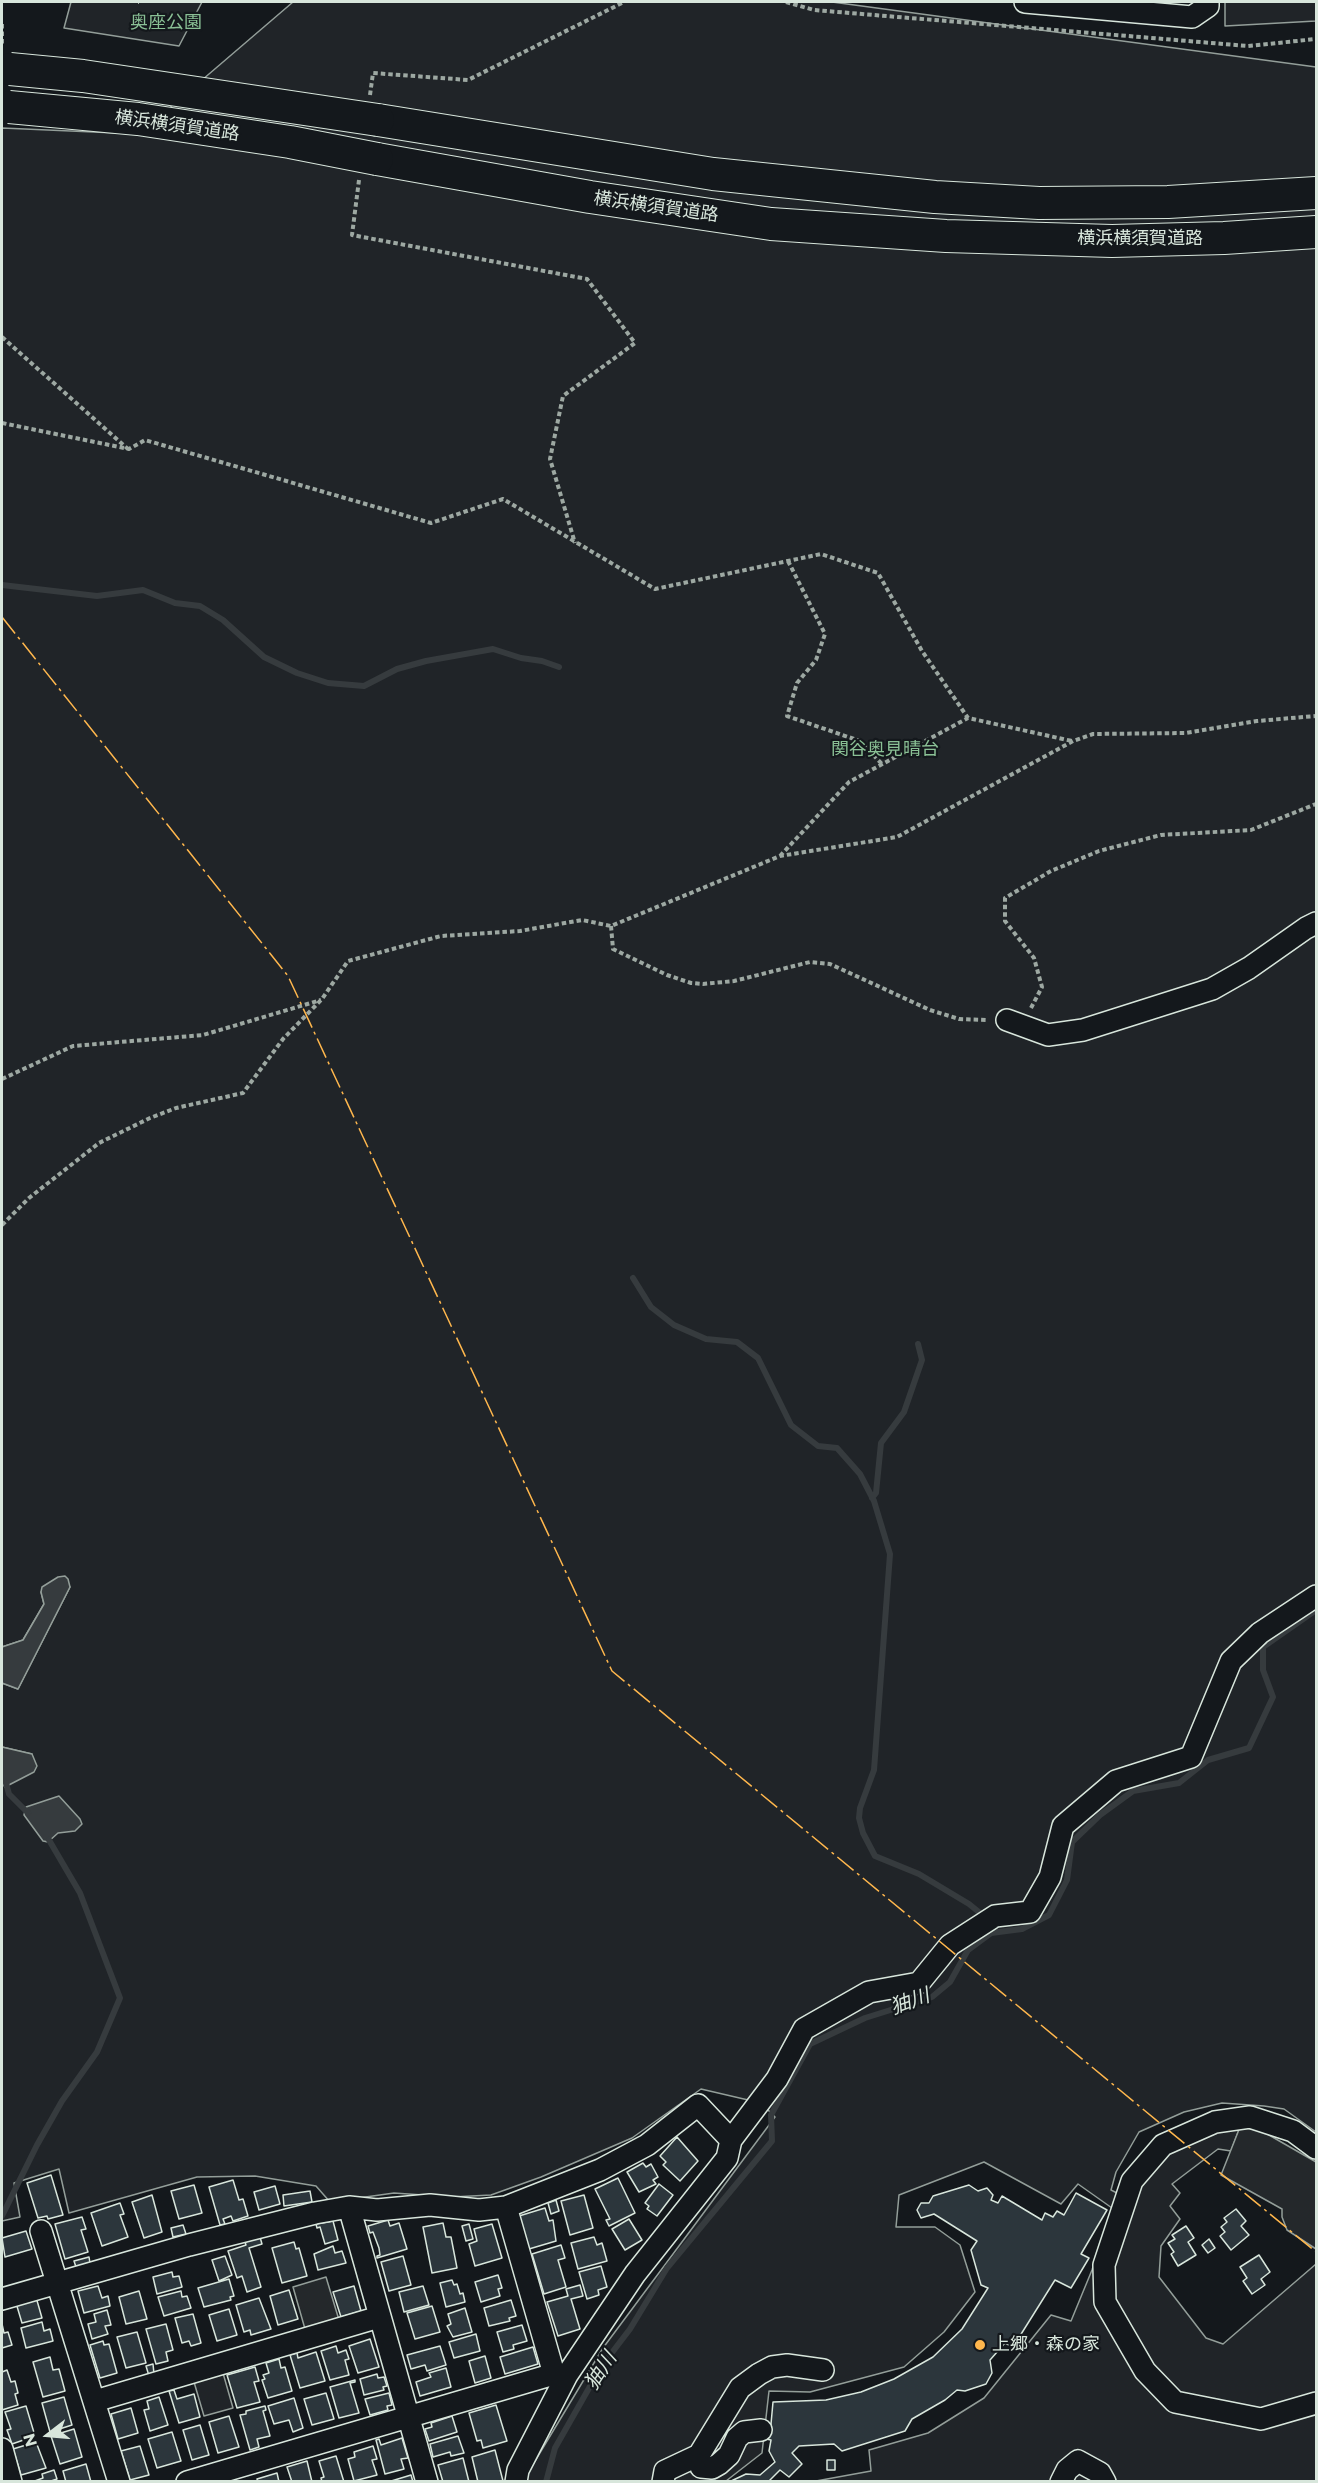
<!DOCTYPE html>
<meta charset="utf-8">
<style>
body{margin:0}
#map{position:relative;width:1318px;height:2483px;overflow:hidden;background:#14181c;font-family:Montserrat,sans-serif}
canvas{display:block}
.frame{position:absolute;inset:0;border:3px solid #d8e6dc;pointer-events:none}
.north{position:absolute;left:18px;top:2405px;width:60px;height:60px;-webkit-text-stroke:4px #14181c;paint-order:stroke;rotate:254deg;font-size:16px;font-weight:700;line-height:24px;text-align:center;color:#d8e6dc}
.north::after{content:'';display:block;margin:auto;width:21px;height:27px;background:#d8e6dc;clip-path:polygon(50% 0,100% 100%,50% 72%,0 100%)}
</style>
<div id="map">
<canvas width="1318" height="2483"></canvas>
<div class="frame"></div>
<div class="north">N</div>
</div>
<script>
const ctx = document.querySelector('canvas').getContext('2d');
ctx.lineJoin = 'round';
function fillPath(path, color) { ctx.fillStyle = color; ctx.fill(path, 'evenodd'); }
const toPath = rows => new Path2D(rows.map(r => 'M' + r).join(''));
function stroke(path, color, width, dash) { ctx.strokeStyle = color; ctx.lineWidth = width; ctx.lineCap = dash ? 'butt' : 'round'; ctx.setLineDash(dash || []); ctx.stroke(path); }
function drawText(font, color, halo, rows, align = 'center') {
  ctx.font = font + ' Montserrat,"Noto Sans JP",sans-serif'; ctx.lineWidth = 4.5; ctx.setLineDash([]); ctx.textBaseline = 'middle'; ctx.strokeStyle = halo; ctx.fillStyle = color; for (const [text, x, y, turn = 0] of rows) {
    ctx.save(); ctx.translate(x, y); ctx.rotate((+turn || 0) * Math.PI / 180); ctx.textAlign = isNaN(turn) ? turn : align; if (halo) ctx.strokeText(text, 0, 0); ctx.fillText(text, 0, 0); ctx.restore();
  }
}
const green = toPath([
 [71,2,202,2,179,46,64,28,71,2],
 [293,2,832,2,1316,67,1316,2132,1284,2109,1264,2106,1222,2103,1184,2112,1139,2132,1116,2172,1111,2190,1133,2201,1134,2196,1153,2166,1180,2143,1210,2130,1240,2127,1231,2151,1218,2149,1172,2184,1180,2193,1170,2206,1180,2219,1161,2246,1159,2277,1206,2338,1223,2344,1316,2264,1316,2481,816,2481,871,2471,869,2450,928,2433,984,2398,1051,2315,1071,2321,1092,2270,1112,2208,1078,2184,1061,2204,984,2162,899,2195,896,2227,935,2227,960,2245,975,2292,944,2332,904,2367,810,2392,769,2391,762,2453,726,2481,523,2481,603,2348,775,2117,761,2103,701,2089,632,2138,541,2177,491,2195,452,2197,394,2193,330,2202,316,2186,255,2176,197,2177,69,2213,59,2169,14,2183,20,2217,2,2221,2,1782,5,1787,32,1754,2,1747,2,1683,18,1689,70,1587,41,1592,44,1604,23,1640,2,1647,2,128,139,134,293,2],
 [1225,2,1316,2,1316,21,1225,26,1225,2],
 [223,2373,233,2408,204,2416,194,2382,223,2373]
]);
const parking = toPath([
 [1240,2127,1262,2131,1316,2162,1316,2249,1287,2230,1282,2217,1282,2209,1221,2175,1240,2127],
 [326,2277,339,2320,305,2329,293,2287,326,2277]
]);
const water = toPath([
 [65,1576,68,1579,70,1587,18,1689,2,1683,2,1647,23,1640,44,1604,41,1592,42,1587,58,1577,65,1576],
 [2,1747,32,1754,37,1766,34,1772,5,1787,2,1782,2,1747],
 [59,1796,80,1819,82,1824,75,1831,58,1833,48,1842,43,1841,24,1815,26,1807,59,1796]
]);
const stream = toPath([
 [2,585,97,596,143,590,175,603,200,606,223,620,264,657,297,673,328,683,364,686,397,669,426,661,493,649,521,658,542,661,559,667],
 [633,1278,651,1307,674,1325,706,1339,737,1342,758,1358,791,1425,818,1446,837,1448,860,1474,874,1501,890,1554,874,1770,860,1808,859,1818,863,1833,875,1856,919,1874,969,1904,985,1917],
 [872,1498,876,1493,881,1443,904,1412,922,1360,918,1344],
 [6,1783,9,1794,28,1813],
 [2,2216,37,2145,62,2101,97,2052,120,1998,80,1893,49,1840],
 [546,2482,555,2448,601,2367,630,2329,667,2268,772,2141,771,2115,810,2044,865,2018,932,1997,950,1982,968,1950,991,1933,1022,1929,1049,1915,1067,1880,1072,1842,1100,1815,1133,1791,1179,1783,1208,1760,1249,1748,1273,1697,1263,1670,1263,1647,1316,1610]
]);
const building = toPath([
 [677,2137,698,2161,680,2181,663,2165,666,2162,660,2156,677,2137],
 [643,2163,646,2167,651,2164,658,2177,653,2180,656,2184,639,2192,627,2172,643,2163],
 [51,2175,63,2215,48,2219,47,2216,38,2218,27,2183,51,2175],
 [618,2178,635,2213,609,2226,606,2220,610,2219,595,2189,618,2178],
 [233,2180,239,2200,243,2199,248,2216,233,2221,231,2216,223,2219,225,2224,220,2225,209,2187,233,2180],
 [659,2184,673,2195,657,2216,647,2209,649,2206,645,2203,659,2184],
 [194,2185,202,2213,179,2219,171,2191,194,2185],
 [969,2185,978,2191,987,2188,993,2195,991,2200,998,2203,1002,2196,1042,2220,1045,2213,1053,2217,1057,2211,1064,2215,1076,2193,1107,2210,1081,2254,1089,2258,1071,2288,1055,2280,1013,2347,1005,2343,990,2360,992,2373,986,2384,965,2391,957,2390,945,2400,912,2419,905,2431,842,2451,834,2444,799,2446,792,2453,802,2464,789,2477,780,2470,768,2482,729,2482,746,2474,760,2475,775,2462,769,2451,771,2440,766,2439,767,2434,770,2435,773,2402,826,2400,861,2392,894,2379,933,2357,962,2329,988,2288,981,2285,971,2250,977,2241,934,2214,921,2218,917,2210,921,2203,929,2203,933,2196,969,2185],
 [275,2186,280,2204,259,2210,254,2192,275,2186],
 [310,2191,312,2202,284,2206,283,2195,310,2191],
 [152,2195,162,2232,144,2238,132,2202,152,2195],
 [584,2195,593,2228,570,2235,561,2201,584,2195],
 [556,2200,559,2211,551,2214,548,2203,556,2200],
 [120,2203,124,2214,120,2215,128,2237,102,2246,91,2213,120,2203],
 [545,2208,549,2221,553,2220,556,2241,529,2249,519,2216,545,2208],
 [1236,2209,1246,2221,1241,2226,1249,2235,1231,2250,1220,2236,1225,2232,1221,2227,1227,2222,1224,2218,1236,2209],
 [82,2217,86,2229,81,2230,88,2252,65,2259,55,2224,82,2217],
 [629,2219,642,2240,625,2250,612,2229,629,2219],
 [388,2220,390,2226,399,2223,407,2249,377,2258,377,2256,380,2255,379,2248,373,2232,370,2233,368,2226,388,2220],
 [333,2221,338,2240,325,2244,320,2227,317,2228,316,2224,333,2221],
 [443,2223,446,2237,451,2237,457,2268,432,2273,423,2227,443,2223],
 [469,2224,473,2239,466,2241,462,2226,469,2224],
 [492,2224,502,2258,475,2266,469,2244,477,2241,474,2229,492,2224],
 [183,2225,186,2234,173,2237,171,2228,183,2225],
 [1186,2226,1194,2238,1188,2242,1196,2255,1178,2266,1171,2254,1174,2252,1168,2243,1175,2239,1172,2235,1186,2226],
 [26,2231,32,2249,5,2257,2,2238,26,2231],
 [260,2237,262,2244,249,2248,261,2287,247,2292,242,2276,237,2278,228,2251,246,2245,245,2242,260,2237],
 [594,2237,597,2245,602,2243,607,2261,578,2269,571,2243,594,2237],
 [1209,2239,1215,2248,1208,2253,1202,2245,1209,2239],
 [294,2242,296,2249,299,2248,307,2276,282,2283,272,2248,294,2242],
 [561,2245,565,2258,558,2260,566,2287,544,2294,532,2254,561,2245],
 [333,2246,335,2253,342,2251,346,2263,318,2270,314,2254,333,2246],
 [1259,2255,1270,2272,1261,2279,1265,2285,1252,2294,1243,2281,1247,2278,1240,2267,1259,2255],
 [225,2256,232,2275,219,2281,212,2260,225,2256],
 [403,2256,411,2285,389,2291,381,2262,403,2256],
 [89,2257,90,2263,76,2267,74,2261,89,2257],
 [601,2266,607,2287,598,2290,599,2295,587,2299,579,2272,601,2266],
 [172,2272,173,2277,179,2276,182,2287,157,2294,153,2277,172,2272],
 [498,2275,502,2288,498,2289,500,2296,481,2302,475,2282,498,2275],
 [229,2279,234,2296,230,2297,231,2300,204,2307,198,2288,229,2279],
 [452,2280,454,2285,457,2284,460,2294,463,2293,465,2302,446,2307,440,2283,452,2280],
 [580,2285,583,2296,571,2299,580,2329,558,2336,547,2302,568,2296,566,2289,580,2285],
 [98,2286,102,2298,108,2296,110,2306,84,2313,78,2291,98,2286],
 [354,2286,361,2311,341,2317,333,2292,354,2286],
 [423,2286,429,2305,404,2312,399,2292,423,2286],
 [289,2290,298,2319,278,2325,270,2296,289,2290],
 [139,2291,147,2319,126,2324,119,2297,139,2291],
 [181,2291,182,2297,187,2296,191,2308,164,2316,158,2297,181,2291],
 [36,2297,42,2318,22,2323,16,2303,36,2297],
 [259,2298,271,2329,251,2335,250,2330,244,2332,236,2305,259,2298],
 [511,2300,516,2316,509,2318,510,2321,489,2326,484,2308,511,2300],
 [432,2306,440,2332,415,2339,407,2313,432,2306],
 [465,2308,472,2332,453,2337,447,2326,451,2324,448,2314,465,2308],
 [229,2309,237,2335,217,2341,209,2315,229,2309],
 [107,2310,111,2325,105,2326,108,2334,92,2339,88,2324,96,2322,94,2314,107,2310],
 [193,2314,201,2343,191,2346,189,2341,182,2343,175,2318,193,2314],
 [42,2322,44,2331,50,2329,53,2341,26,2348,21,2328,42,2322],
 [2,2324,4,2333,8,2332,12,2345,2,2348,2,2324],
 [166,2324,173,2350,166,2352,168,2361,156,2364,146,2329,166,2324],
 [522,2325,527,2341,513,2345,514,2349,503,2352,497,2332,522,2325],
 [137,2332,146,2363,126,2368,117,2337,137,2332],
 [476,2334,480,2351,454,2358,449,2342,476,2334],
 [370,2339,379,2367,358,2373,349,2346,370,2339],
 [103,2341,104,2345,109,2344,117,2373,100,2378,90,2345,103,2341],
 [336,2346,338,2353,346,2350,349,2359,345,2360,349,2375,330,2380,321,2351,336,2346],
 [440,2346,446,2365,427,2371,425,2365,411,2369,407,2355,440,2346],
 [533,2347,538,2364,505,2374,500,2357,533,2347],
 [316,2352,325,2381,300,2388,290,2355,297,2353,298,2358,316,2352],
 [485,2356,491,2378,475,2383,469,2361,485,2356],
 [50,2357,53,2370,59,2369,65,2391,43,2397,33,2362,50,2357],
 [279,2359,281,2368,285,2367,292,2391,268,2398,262,2380,265,2379,263,2375,269,2373,266,2363,279,2359],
 [153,2364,154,2374,149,2376,146,2366,153,2364],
 [255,2367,259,2381,254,2382,260,2402,237,2408,227,2375,255,2367],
 [446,2368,451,2387,420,2396,416,2382,431,2377,429,2373,446,2368],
 [7,2370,11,2382,15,2381,18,2393,15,2394,18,2405,2,2410,2,2372,7,2370],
 [377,2374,378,2378,384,2377,387,2386,383,2387,384,2390,364,2395,360,2379,377,2374],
 [355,2380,355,2382,350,2383,359,2413,339,2418,330,2387,355,2380],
 [174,2390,177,2399,194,2394,200,2417,179,2423,169,2391,174,2390],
 [326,2393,334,2419,312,2425,304,2399,326,2393],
 [389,2393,392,2405,387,2406,388,2410,370,2415,365,2399,389,2393],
 [64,2397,72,2425,50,2432,42,2403,64,2397],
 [159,2397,168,2425,150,2431,144,2410,149,2409,147,2401,159,2397],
 [294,2398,303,2428,293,2432,289,2420,274,2424,268,2406,294,2398],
 [496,2405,507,2441,483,2448,481,2440,477,2441,469,2413,496,2405],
 [26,2406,35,2436,12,2444,7,2430,11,2429,5,2412,26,2406],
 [265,2406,266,2410,263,2411,270,2436,257,2439,259,2447,250,2450,240,2415,246,2414,246,2411,265,2406],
 [131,2408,138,2433,118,2439,111,2414,131,2408],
 [229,2416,239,2447,218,2453,209,2422,229,2416],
 [452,2416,457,2432,429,2441,425,2429,432,2427,431,2423,452,2416],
 [200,2425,209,2455,192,2460,183,2430,200,2425],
 [74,2429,82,2457,60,2464,51,2436,74,2429],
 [172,2432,181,2461,157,2468,148,2439,172,2432],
 [458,2436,464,2453,451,2456,450,2452,433,2457,430,2444,458,2436],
 [402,2438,408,2458,401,2459,404,2469,385,2474,376,2440,379,2439,381,2445,402,2438],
 [36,2442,46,2468,21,2475,13,2449,36,2442],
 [140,2446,149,2475,130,2480,121,2451,140,2446],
 [373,2446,377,2459,372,2460,377,2475,354,2481,348,2459,355,2457,354,2452,373,2446],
 [495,2450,503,2481,478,2482,472,2457,495,2450],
 [336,2456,344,2482,322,2482,321,2478,324,2477,319,2461,336,2456],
 [463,2458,469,2482,443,2482,438,2465,463,2458],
 [827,2460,835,2460,835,2470,827,2470,827,2460],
 [307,2461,312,2482,292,2482,287,2467,307,2461],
 [86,2464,91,2482,66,2482,63,2471,86,2464],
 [54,2470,57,2479,48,2482,32,2482,43,2478,42,2474,54,2470],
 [277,2473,279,2482,258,2482,257,2479,277,2473],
 [411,2475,413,2482,388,2482,411,2475]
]);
const path = toPath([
 [138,2,139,2],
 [786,2,814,10,1248,46,1316,39],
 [2,24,2,46],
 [370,95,373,73,468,80,624,2],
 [359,180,352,235,587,279,635,343,563,396,550,459,575,543],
 [2,337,128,449],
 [2,423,129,449,145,440,431,523,503,499,655,589,821,554,878,573,922,651,968,718],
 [788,561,825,634,816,660,797,683,787,716,860,741,882,764],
 [780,856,849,782,968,718,1072,741],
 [611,926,613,949,667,975,691,983,703,984,734,981,810,962,830,964,930,1010,959,1019,988,1020],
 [1031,1008,1042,987,1034,958,1005,921,1005,898,1051,871,1099,851,1161,835,1251,830,1316,804],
 [2,1079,73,1046,203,1035,321,1000],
 [2,1225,29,1198,99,1143,150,1118,176,1108,243,1093,283,1039,322,999,348,961,441,936,520,931,582,920,611,926,780,856,897,837,1073,741,1093,734,1186,733,1257,721,1316,716]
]);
const minor = toPath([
 [1025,2,1192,17,1208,6,1208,2],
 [1007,1020,1048,1035,1083,1030,1212,989,1249,968,1306,928,1316,923],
 [731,2140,777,2079,804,2029,869,1992,919,1983,950,1945,995,1916,1030,1912,1050,1877,1063,1826,1116,1781,1191,1757,1231,1661,1260,1633,1316,1596],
 [1316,2148,1293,2131,1250,2117,1215,2122,1163,2145,1132,2181,1104,2265,1105,2302,1145,2371,1175,2402,1261,2419,1316,2403],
 [349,2207,427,2482],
 [506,2207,554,2374],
 [41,2231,119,2482],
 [2,2299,189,2245,315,2213,349,2207,377,2210,430,2205,479,2210,506,2207,600,2170,647,2145,698,2105,731,2140,727,2158,635,2274,567,2375,518,2470,516,2482],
 [95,2401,379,2317],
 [2,2449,11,2482],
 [699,2455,701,2467,712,2468,719,2464,729,2455,737,2438,744,2432,761,2430],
 [187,2482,554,2374,567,2375],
 [663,2482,665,2471,699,2455,740,2388,759,2374,772,2367,787,2365,823,2370],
 [1061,2482,1067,2470,1078,2461,1100,2473,1105,2482]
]);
const highway = toPath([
 [378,120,713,174,935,197,1039,203,1168,202,1316,193],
 [377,159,590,197,771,224,946,236,1112,241,1224,238,1316,232]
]);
const highwayBridge = toPath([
 [10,69,83,76,378,120],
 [9,107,138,119,290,142,377,159]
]);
const power = toPath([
 [2,617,288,976,612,1671,1316,2252]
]);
const markers = [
 [980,2345,6,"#ffb74d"]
];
const parkNames = [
 ["奥座公園",166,23],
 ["関谷奥見晴台",885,750]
];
const streetNames = [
 ["横浜横須賀道路",177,126,8],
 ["横浜横須賀道路",656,207,8],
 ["横浜横須賀道路",1140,239]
];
const poiNames = [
 ["上郷・森の家",992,2345]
];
const waterNames = [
 ["㹨川",910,2002,-20],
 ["㹨川",601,2371,-57]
];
fillPath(green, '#202428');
stroke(green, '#939e99', 1.5);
fillPath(parking, '#24282b');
stroke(parking, '#939e99', 1.5);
fillPath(water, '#363b3e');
stroke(water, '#939e99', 1.5);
stroke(stream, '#363b3e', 6);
fillPath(building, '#2c363c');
stroke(building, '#d8e6dc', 1.5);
stroke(minor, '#d8e6dc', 24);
stroke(highway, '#d8e6dc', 34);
stroke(path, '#9da8a2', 4, [4.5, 3]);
stroke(minor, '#14181c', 21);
stroke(highway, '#14181c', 32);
stroke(highwayBridge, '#d8e6dc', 34, []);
stroke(highwayBridge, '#14181c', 32);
stroke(power, '#ffb74d', 1.5, [21, 4.5, 3, 4.5]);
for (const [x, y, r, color] of markers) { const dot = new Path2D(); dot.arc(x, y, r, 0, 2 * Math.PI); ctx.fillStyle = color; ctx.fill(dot); stroke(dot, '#14181c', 2); }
drawText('18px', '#8ac095', '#14181c', parkNames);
drawText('18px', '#d8e6dc', '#14181c', streetNames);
drawText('18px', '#d8e6dc', '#14181c', poiNames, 'left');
drawText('italic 20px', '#d8e6dc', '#14181c', waterNames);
</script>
